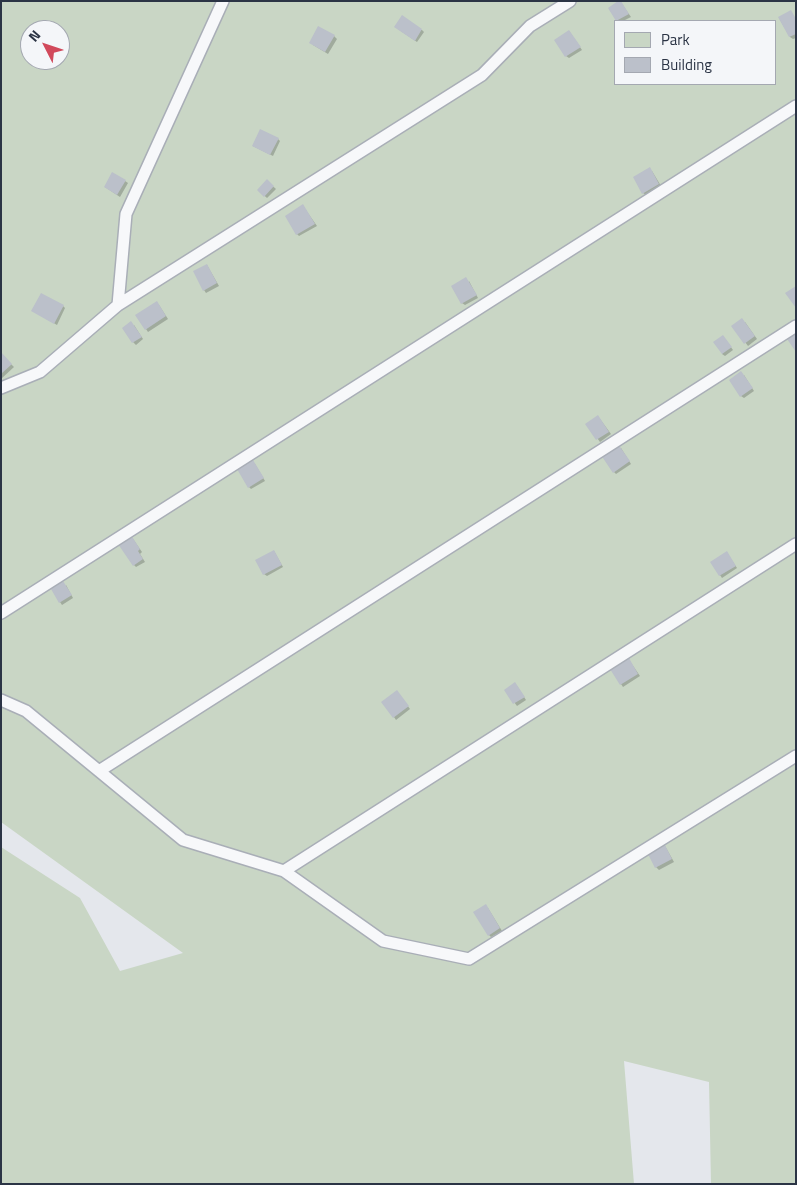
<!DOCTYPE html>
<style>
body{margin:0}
#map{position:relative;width:797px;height:1185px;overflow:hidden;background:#e4e7ec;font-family:"Titillium Web",sans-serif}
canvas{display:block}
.frame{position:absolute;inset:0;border:2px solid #2b3445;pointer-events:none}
.legend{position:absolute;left:614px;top:20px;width:162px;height:65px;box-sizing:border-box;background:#f4f6f9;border:1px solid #a4a8b1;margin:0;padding:6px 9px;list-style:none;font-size:15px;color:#2b3445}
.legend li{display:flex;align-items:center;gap:10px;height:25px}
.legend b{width:25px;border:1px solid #a4a8b1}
.north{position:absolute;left:20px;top:20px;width:50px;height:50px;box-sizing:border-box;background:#f4f6f9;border:1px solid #a4a8b1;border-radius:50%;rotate:311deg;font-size:14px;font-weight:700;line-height:20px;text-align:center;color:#2b3445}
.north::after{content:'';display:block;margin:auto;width:18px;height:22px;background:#d1495b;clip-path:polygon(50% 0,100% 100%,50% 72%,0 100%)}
</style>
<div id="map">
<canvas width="797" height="1185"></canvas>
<div class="frame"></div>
<ul class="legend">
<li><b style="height:14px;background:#c9d6c5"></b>Park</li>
<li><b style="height:14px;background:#bbc0ca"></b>Building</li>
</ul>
<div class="north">N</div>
</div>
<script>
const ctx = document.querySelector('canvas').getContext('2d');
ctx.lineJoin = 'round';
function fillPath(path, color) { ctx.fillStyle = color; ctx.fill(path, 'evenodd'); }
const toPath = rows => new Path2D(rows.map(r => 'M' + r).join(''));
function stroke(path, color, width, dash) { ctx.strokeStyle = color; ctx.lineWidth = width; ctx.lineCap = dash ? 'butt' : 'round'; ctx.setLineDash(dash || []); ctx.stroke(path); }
const green = toPath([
 [1,1,796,1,796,1184,711,1184,709,1082,624,1061,634,1184,1,1184,1,847,80,898,120,971,183,953,1,822],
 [616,21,776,21,776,84,616,84],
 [30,30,60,30,60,60,30,60]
]);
const shadow = toPath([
 [622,4,631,17,623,21,618,21,609,9],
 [779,18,796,19,796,38,793,39,790,37],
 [398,29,422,30,424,32,417,42],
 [569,31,582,50,569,58,566,56],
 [334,36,337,39,328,54,313,45],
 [278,139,280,141,273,156,253,146],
 [652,171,661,186,646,195,643,193],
 [125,181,128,183,120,197,105,187],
 [267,181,276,189,267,198,258,190],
 [303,206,317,226,299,236,297,234],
 [207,265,219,286,206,293,204,290],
 [469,281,478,298,465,305,462,303],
 [159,305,168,319,148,332,146,329],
 [63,306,65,308,57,325,33,311],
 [745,322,757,339,748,346,733,326],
 [134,325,143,339,136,345,133,342],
 [725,339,733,350,725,356,722,354],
 [1,354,14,367,1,379],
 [744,375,754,391,744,398,741,396],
 [600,419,611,434,600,442,587,424],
 [621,448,631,464,616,474,614,472],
 [255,464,265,481,251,489,249,487],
 [133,539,142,552,140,554,145,562,136,567,134,565],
 [274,551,283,567,267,576,264,574],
 [729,556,737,568,722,578,720,575],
 [66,585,73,598,62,605,60,602],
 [629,660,640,676,623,687,621,684],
 [517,686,526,700,517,706,505,690],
 [399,694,410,709,396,720,394,717],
 [665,846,674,862,659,870,656,867],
 [488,908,502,931,491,937,489,935]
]);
const building = toPath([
 [618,1,621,1,629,14,616,21,608,8],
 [791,10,796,19,796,34,789,37,778,17],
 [402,15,422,29,415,41,394,27],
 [318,26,335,35,325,52,309,43],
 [569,30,581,47,565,57,554,40],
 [260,129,279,138,270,155,252,146],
 [650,167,659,184,642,194,633,177],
 [112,172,126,180,117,195,104,187],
 [267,179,274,186,264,197,257,190],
 [303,204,315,224,296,235,285,216],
 [207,264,217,283,203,291,193,271],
 [466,277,477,295,461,304,451,286],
 [796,286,796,308,785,293],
 [41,293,64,305,54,324,31,311],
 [157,301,166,316,145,330,135,315],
 [742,318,755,336,744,344,731,326],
 [131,321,142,337,132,343,122,328],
 [796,333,796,352,787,339],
 [723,335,732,347,722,354,713,342],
 [1,352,12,364,1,374],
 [741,371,753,388,740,397,729,380],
 [598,415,609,432,596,440,585,424],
 [618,444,630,461,613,473,601,455],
 [253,460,264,478,248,488,237,469],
 [131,535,140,549,138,551,143,559,133,566,118,544],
 [274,550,282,565,263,575,255,560],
 [727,551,736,566,719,576,710,562],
 [63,581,72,595,59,603,51,589],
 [629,658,638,674,620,685,610,669],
 [515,682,525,697,513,704,504,690],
 [397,690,409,706,393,718,381,702],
 [665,845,672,859,655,868,648,854],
 [486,904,500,928,488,936,473,912]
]);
const service = toPath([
 [118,305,126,214,223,1],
 [1,388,40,372,118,305,482,75,530,26,570,1],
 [1,613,796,106],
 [1,700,26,711,183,840,284,871,383,941,469,959,796,756],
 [99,771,796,326],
 [284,871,796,544]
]);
fillPath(green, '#c9d6c5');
fillPath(shadow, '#0003');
fillPath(building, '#bbc0ca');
stroke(service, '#a9aeb7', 14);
stroke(service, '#f7f8fa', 11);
</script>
